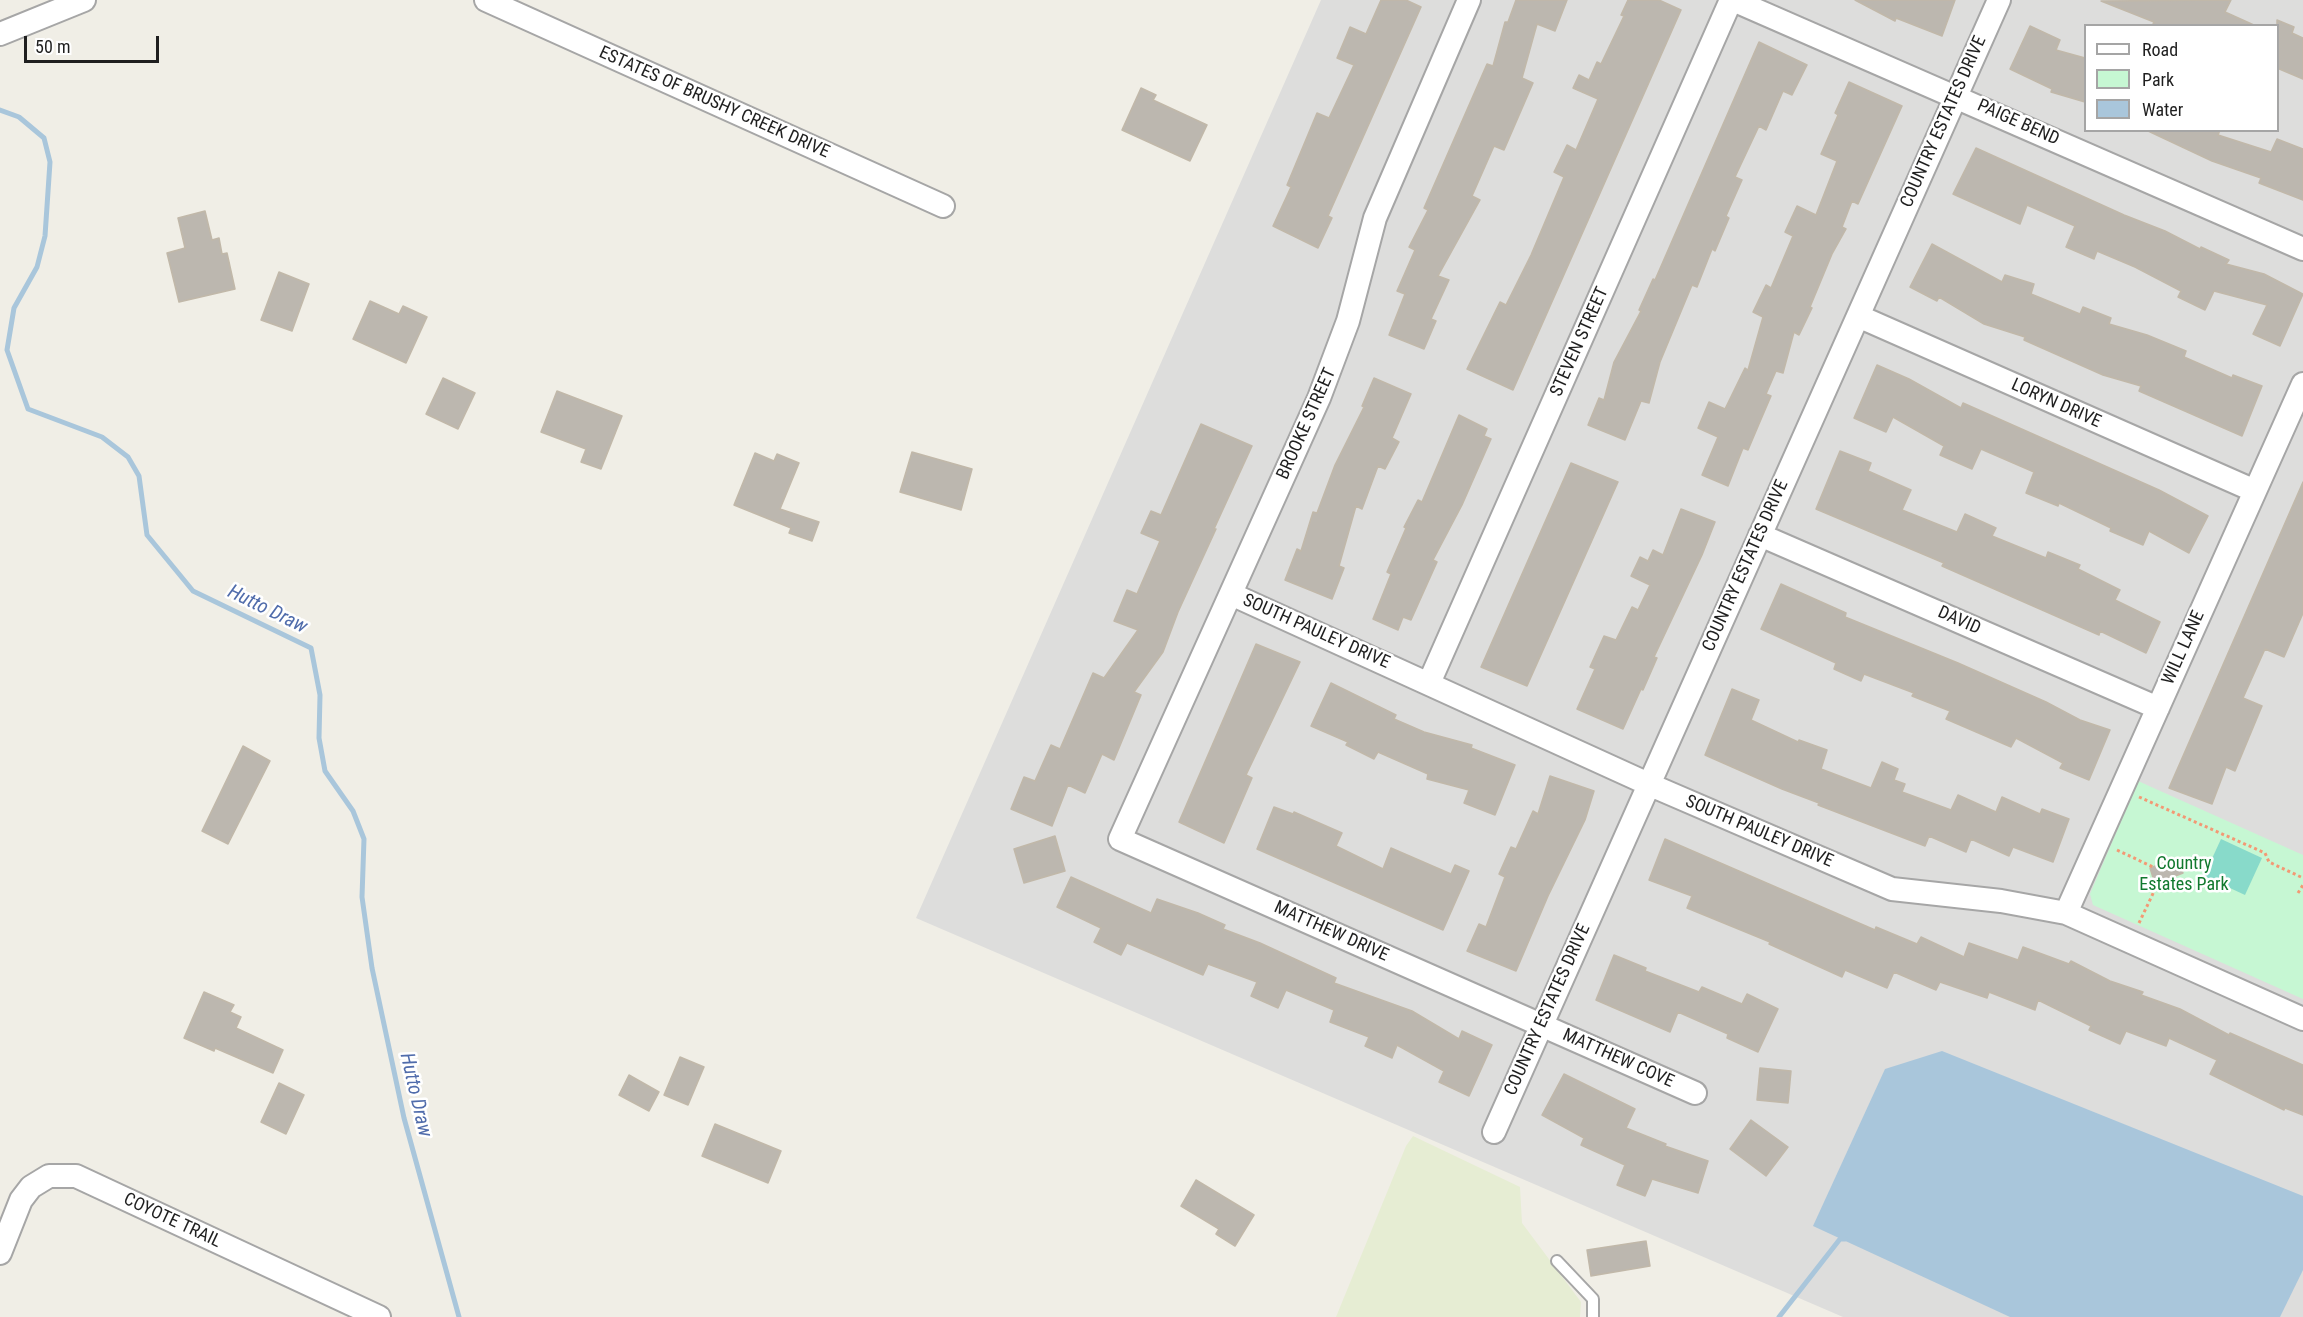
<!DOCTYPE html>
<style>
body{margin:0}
#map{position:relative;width:2303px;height:1317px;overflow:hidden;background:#f0eee6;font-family:"Roboto Condensed",sans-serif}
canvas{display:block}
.legend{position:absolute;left:2084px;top:24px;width:195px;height:108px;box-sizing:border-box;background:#fff;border:2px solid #a5a5a5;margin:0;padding:8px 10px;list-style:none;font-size:18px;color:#1f1f1f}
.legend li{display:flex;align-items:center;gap:12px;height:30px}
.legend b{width:30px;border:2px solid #a5a5a5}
.scale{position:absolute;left:24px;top:36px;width:135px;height:27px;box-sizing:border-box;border:3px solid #1f1f1f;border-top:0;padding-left:8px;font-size:18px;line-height:21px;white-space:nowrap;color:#1f1f1f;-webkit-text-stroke:4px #fff;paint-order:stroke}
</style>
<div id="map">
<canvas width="2303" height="1317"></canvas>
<ul class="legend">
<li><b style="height:8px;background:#fff"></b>Road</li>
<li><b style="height:16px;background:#c6f7d3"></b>Park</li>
<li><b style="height:16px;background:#a9c6db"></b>Water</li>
</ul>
<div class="scale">50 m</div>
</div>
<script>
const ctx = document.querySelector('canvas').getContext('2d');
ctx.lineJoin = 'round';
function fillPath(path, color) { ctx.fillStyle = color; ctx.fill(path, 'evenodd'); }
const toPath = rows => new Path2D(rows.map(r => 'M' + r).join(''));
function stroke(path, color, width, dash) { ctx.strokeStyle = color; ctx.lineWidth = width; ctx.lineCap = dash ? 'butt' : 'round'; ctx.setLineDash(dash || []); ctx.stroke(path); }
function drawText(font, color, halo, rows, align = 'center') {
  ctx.font = font + ' "Roboto Condensed",sans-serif'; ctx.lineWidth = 5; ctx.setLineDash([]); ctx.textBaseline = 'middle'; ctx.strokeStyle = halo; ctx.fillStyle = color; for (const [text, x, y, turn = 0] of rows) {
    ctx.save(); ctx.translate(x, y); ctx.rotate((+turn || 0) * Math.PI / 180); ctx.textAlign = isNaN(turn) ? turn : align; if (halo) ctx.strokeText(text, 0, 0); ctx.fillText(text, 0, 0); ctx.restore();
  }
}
const residential = toPath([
 [1321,0,2303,0,2303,1317,1843,1317,916,918],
 [2086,26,2278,26,2278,130,2086,130]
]);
const farmland = toPath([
 [1413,1136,1520,1187,1522,1223,1581,1302,1580,1317,1336,1317,1406,1146]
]);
const park = toPath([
 [2138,781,2303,855,2303,999,2093,905,2090,894]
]);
const pitch = toPath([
 [2221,839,2262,858,2245,895,2204,876]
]);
const water = toPath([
 [1942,1051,2303,1196,2303,1270,2280,1317,2010,1317,1813,1226,1885,1069]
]);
const stream = toPath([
 [0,110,19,117,44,138,50,162,45,236,37,267,14,308,7,350,28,409,102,437,128,457,139,476,147,535,193,591,311,648,320,695,319,738,325,771,353,811,364,839,362,897,372,968,404,1118,459,1317],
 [1779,1317,1840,1239,1845,1239]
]);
const building = toPath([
 [1381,0,1406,0,1421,7,1328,216,1332,218,1318,248,1273,226,1291,187,1287,185,1317,113,1329,118,1354,65,1337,58,1350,27,1366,34,1381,0],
 [1516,0,1567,0,1555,31,1537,24,1522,78,1533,83,1504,150,1494,146,1472,196,1480,200,1438,276,1449,280,1431,319,1436,321,1424,349,1389,335,1405,294,1397,291,1415,250,1409,247,1428,210,1424,208,1487,64,1493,66,1505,22,1508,22,1516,0],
 [1628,0,1659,0,1681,10,1513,390,1467,369,1500,302,1506,305,1531,255,1564,177,1554,172,1567,145,1576,150,1598,99,1573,88,1579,75,1589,80,1597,62,1601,64,1624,16,1621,15,1628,0],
 [1855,0,1955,0,1942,36,1896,18,1895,21,1855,0],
 [2231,0,2225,12,2256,26,2152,26,2154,22,2101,1,2231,0],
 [2277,20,2294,27,2292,33,2303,38,2303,79,2277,68,2277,20],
 [2030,26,2060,40,2056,50,2085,58,2085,102,2051,92,2052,89,2010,69,2030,26],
 [1759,42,1807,65,1792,95,1783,91,1766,130,1759,126,1735,177,1742,180,1726,216,1729,218,1715,251,1712,249,1697,287,1692,285,1660,362,1649,403,1641,401,1625,440,1588,425,1599,398,1604,400,1614,362,1641,311,1639,310,1653,279,1655,280,1759,42],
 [1849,82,1902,106,1858,204,1852,201,1842,227,1846,229,1832,254,1810,307,1812,308,1799,335,1794,332,1783,373,1776,371,1766,394,1771,396,1759,424,1748,450,1743,448,1728,486,1702,475,1718,437,1698,428,1709,402,1725,409,1745,368,1748,370,1763,317,1753,312,1766,285,1771,288,1793,236,1785,232,1797,206,1816,215,1837,161,1821,154,1838,115,1835,113,1849,82],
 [1141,88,1156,95,1153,100,1207,125,1190,161,1122,130,1141,88],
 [2146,130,2220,130,2218,135,2271,152,2277,139,2303,149,2303,200,2259,183,2261,178,2212,161,2146,130],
 [1976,148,2124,215,2165,231,2200,249,2201,247,2229,260,2226,264,2264,274,2303,294,2280,346,2253,334,2267,305,2214,291,2205,310,2178,297,2181,291,2135,267,2097,251,2094,259,2066,247,2075,226,2027,205,2020,224,1953,194,1976,148],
 [205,211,212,240,219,238,222,254,227,253,235,289,179,302,167,253,185,248,178,218,205,211],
 [1932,244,2002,282,2005,275,2034,284,2031,294,2080,314,2083,307,2111,318,2109,324,2147,335,2186,351,2184,357,2232,378,2233,375,2262,386,2242,436,2139,391,2141,386,2103,375,2024,340,2025,337,1984,324,1939,297,1937,301,1910,287,1932,244],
 [279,272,309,284,292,331,261,320,279,272],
 [370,301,399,314,403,306,427,317,406,363,353,339,370,301],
 [1877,365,1909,379,1961,408,1963,403,2159,490,2208,516,2189,553,2149,531,2143,545,2110,531,2111,528,2059,503,2058,506,2026,493,2034,472,1981,449,1972,469,1940,455,1944,446,1893,417,1886,432,1854,418,1877,365],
 [443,378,475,393,458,429,426,414,443,378],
 [1374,378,1411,394,1392,438,1399,442,1385,469,1378,466,1362,509,1356,506,1339,566,1344,568,1332,599,1285,580,1297,549,1301,551,1313,512,1317,513,1335,465,1364,407,1362,406,1374,378],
 [557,391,622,416,601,469,581,462,586,449,541,432,557,391],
 [1459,415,1487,429,1484,436,1491,439,1462,505,1433,560,1437,562,1411,620,1403,617,1398,630,1373,619,1391,574,1387,572,1406,528,1404,527,1418,500,1422,502,1459,415],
 [1201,424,1252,446,1214,529,1216,529,1178,612,1163,652,1134,692,1141,695,1114,760,1102,754,1085,793,1068,785,1052,826,1011,809,1024,777,1035,781,1051,745,1060,749,1093,673,1104,678,1138,630,1114,621,1127,590,1137,594,1160,541,1141,533,1151,511,1161,515,1201,424],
 [1840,451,1871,463,1868,471,1911,490,1902,510,1957,532,1965,514,1996,528,1992,536,2046,558,2048,552,2080,565,2078,569,2120,590,2115,600,2160,622,2146,653,2100,631,2099,635,1942,566,1944,563,1816,509,1840,451],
 [912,452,972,469,961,510,900,492,912,452],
 [755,453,774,461,777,454,799,463,780,509,819,522,812,541,789,533,791,528,734,505,755,453],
 [1571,463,1618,482,1527,686,1481,667,1571,463],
 [2303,482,2303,613,2284,657,2265,649,2243,698,2262,706,2235,771,2226,767,2212,804,2169,788,2303,482],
 [1681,509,1715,522,1702,555,1654,657,1657,658,1643,690,1641,689,1623,729,1577,709,1595,669,1590,667,1604,636,1616,640,1632,607,1638,610,1650,585,1631,576,1640,557,1648,561,1653,550,1663,555,1681,509],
 [1781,584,1846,613,1845,617,1958,663,2046,702,2080,720,2110,730,2089,780,2060,768,2063,763,2016,738,2011,747,1946,719,1950,711,1912,696,1914,693,1864,674,1861,681,1834,669,1836,663,1761,629,1781,584],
 [1256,644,1300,662,1246,775,1252,778,1224,843,1179,822,1256,644],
 [1331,683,1396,715,1394,719,1424,732,1472,745,1471,748,1515,765,1495,815,1464,803,1469,790,1427,779,1428,774,1378,752,1374,759,1346,745,1348,742,1311,726,1331,683],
 [1732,689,1759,700,1751,720,1798,742,1799,740,1827,750,1821,769,1871,788,1882,762,1898,769,1894,780,1905,784,1902,792,1951,810,1958,795,1996,812,2002,797,2040,814,2042,809,2069,819,2053,862,2013,847,2009,856,1971,839,1966,852,1929,836,1925,846,1818,805,1819,803,1782,789,1705,755,1732,689],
 [243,746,270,761,228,844,202,831,243,746],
 [1550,776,1594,791,1585,820,1548,896,1516,971,1467,951,1479,924,1486,927,1505,877,1499,874,1511,847,1516,849,1533,811,1538,814,1550,776],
 [1274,807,1293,814,1294,812,1342,833,1336,846,1383,869,1391,848,1451,874,1455,865,1469,871,1443,930,1257,849,1274,807],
 [1055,836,1065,871,1024,883,1014,849,1055,836],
 [1665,839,1875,930,1876,927,1917,944,1921,937,1964,957,1969,943,2018,960,2023,947,2069,964,2071,961,2110,981,2143,992,2141,995,2180,1009,2229,1035,2230,1033,2303,1065,2303,1115,2285,1108,2284,1110,2210,1074,2217,1060,2169,1038,2166,1046,2126,1031,2120,1044,2089,1030,2091,1026,2038,1000,2035,1010,1989,992,1987,998,1940,982,1936,990,1894,972,1887,988,1845,970,1842,977,1769,944,1770,942,1687,908,1692,896,1649,880,1665,839],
 [2177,858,2183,873,2155,884,2150,868,2177,858],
 [1071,877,1151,913,1157,899,1198,913,1225,925,1223,929,1260,943,1336,978,1334,983,1412,1011,1459,1039,1462,1031,1492,1045,1469,1096,1439,1082,1444,1071,1397,1045,1392,1058,1365,1046,1369,1037,1330,1022,1334,1010,1286,990,1278,1008,1251,996,1257,982,1208,964,1203,975,1127,943,1121,955,1094,942,1101,928,1057,907,1071,877],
 [1614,955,1646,968,1645,971,1699,992,1702,987,1742,1004,1747,994,1778,1009,1758,1052,1727,1038,1728,1034,1678,1012,1670,1032,1596,1000,1614,955],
 [204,992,234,1005,230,1012,241,1017,236,1028,283,1050,273,1073,215,1048,214,1051,184,1038,204,992],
 [680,1057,704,1067,688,1105,664,1095,680,1057],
 [1760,1068,1791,1071,1788,1103,1757,1100,1760,1068],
 [1564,1074,1635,1109,1626,1128,1666,1144,1665,1146,1708,1161,1698,1193,1652,1179,1645,1196,1617,1185,1625,1165,1581,1145,1584,1138,1542,1115,1564,1074],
 [629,1075,659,1092,649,1111,619,1095,629,1075],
 [279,1083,304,1095,286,1134,261,1122,279,1083],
 [1751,1120,1788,1147,1766,1176,1730,1149,1751,1120],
 [715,1124,781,1151,768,1183,702,1156,715,1124],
 [1196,1180,1254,1215,1235,1246,1216,1234,1219,1229,1181,1206,1196,1180],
 [1646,1241,1650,1266,1591,1276,1587,1250,1646,1241]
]);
const path = toPath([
 [2139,797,2265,853,2269,862,2303,878],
 [2117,850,2153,867],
 [2298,893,2303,885],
 [2139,923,2158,883]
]);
const service = toPath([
 [1557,1261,1593,1299,1593,1317]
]);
const minor = toPath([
 [486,0,943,206],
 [1469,0,1375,218,1348,321,1319,398,1120,839,1695,1093],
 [1733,0,2303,249],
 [0,34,84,0],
 [1858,316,2255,491],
 [1760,535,2158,708],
 [1231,594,1655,787,1892,889,2001,901,2066,913,2303,1019],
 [1429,683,1731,0],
 [2066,913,2303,384],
 [1494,1132,1999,0],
 [0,1253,21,1200,31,1187,49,1176,76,1176,379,1317]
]);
const streetNames = [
 ["ESTATES OF BRUSHY CREEK DRIVE",714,103,24],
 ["COUNTRY ESTATES DRIVE",1944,122,-66],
 ["PAIGE BEND",2018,123,24],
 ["STEVEN STREET",1580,342,-66],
 ["LORYN DRIVE",2056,404,24],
 ["BROOKE STREET",1307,424,-66],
 ["COUNTRY ESTATES DRIVE",1746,566,-66],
 ["DAVID",1959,621,24],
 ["SOUTH PAULEY DRIVE",1316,632,24],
 ["WILL LANE",2184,648,-66],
 ["SOUTH PAULEY DRIVE",1759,832,23],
 ["MATTHEW DRIVE",1331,932,24],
 ["COUNTRY ESTATES DRIVE",1548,1010,-66],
 ["MATTHEW COVE",1618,1059,24],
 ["COYOTE TRAIL",172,1221,25]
];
const parkNames = [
 ["Country",2184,864],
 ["Estates Park",2184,885]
];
const waterNames = [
 ["Hutto Draw",267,610,26],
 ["Hutto Draw",415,1095,77]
];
fillPath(residential, '#dddddc');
fillPath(farmland, '#e6edd3');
fillPath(park, '#c6f7d3');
fillPath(pitch, '#88daca');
fillPath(water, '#a9c6db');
stroke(stream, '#a9c6db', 5);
fillPath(building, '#bcb7af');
stroke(building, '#c1b8a9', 1.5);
stroke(service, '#a6a6a6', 14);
stroke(minor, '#a6a6a6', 26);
stroke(path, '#f39974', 3, [3, 3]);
stroke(service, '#fff', 10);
stroke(minor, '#fff', 22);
drawText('18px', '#1f1f1f', '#fff', streetNames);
drawText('18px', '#11792e', '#fff', parkNames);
drawText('italic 20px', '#506cab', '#fff', waterNames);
</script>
